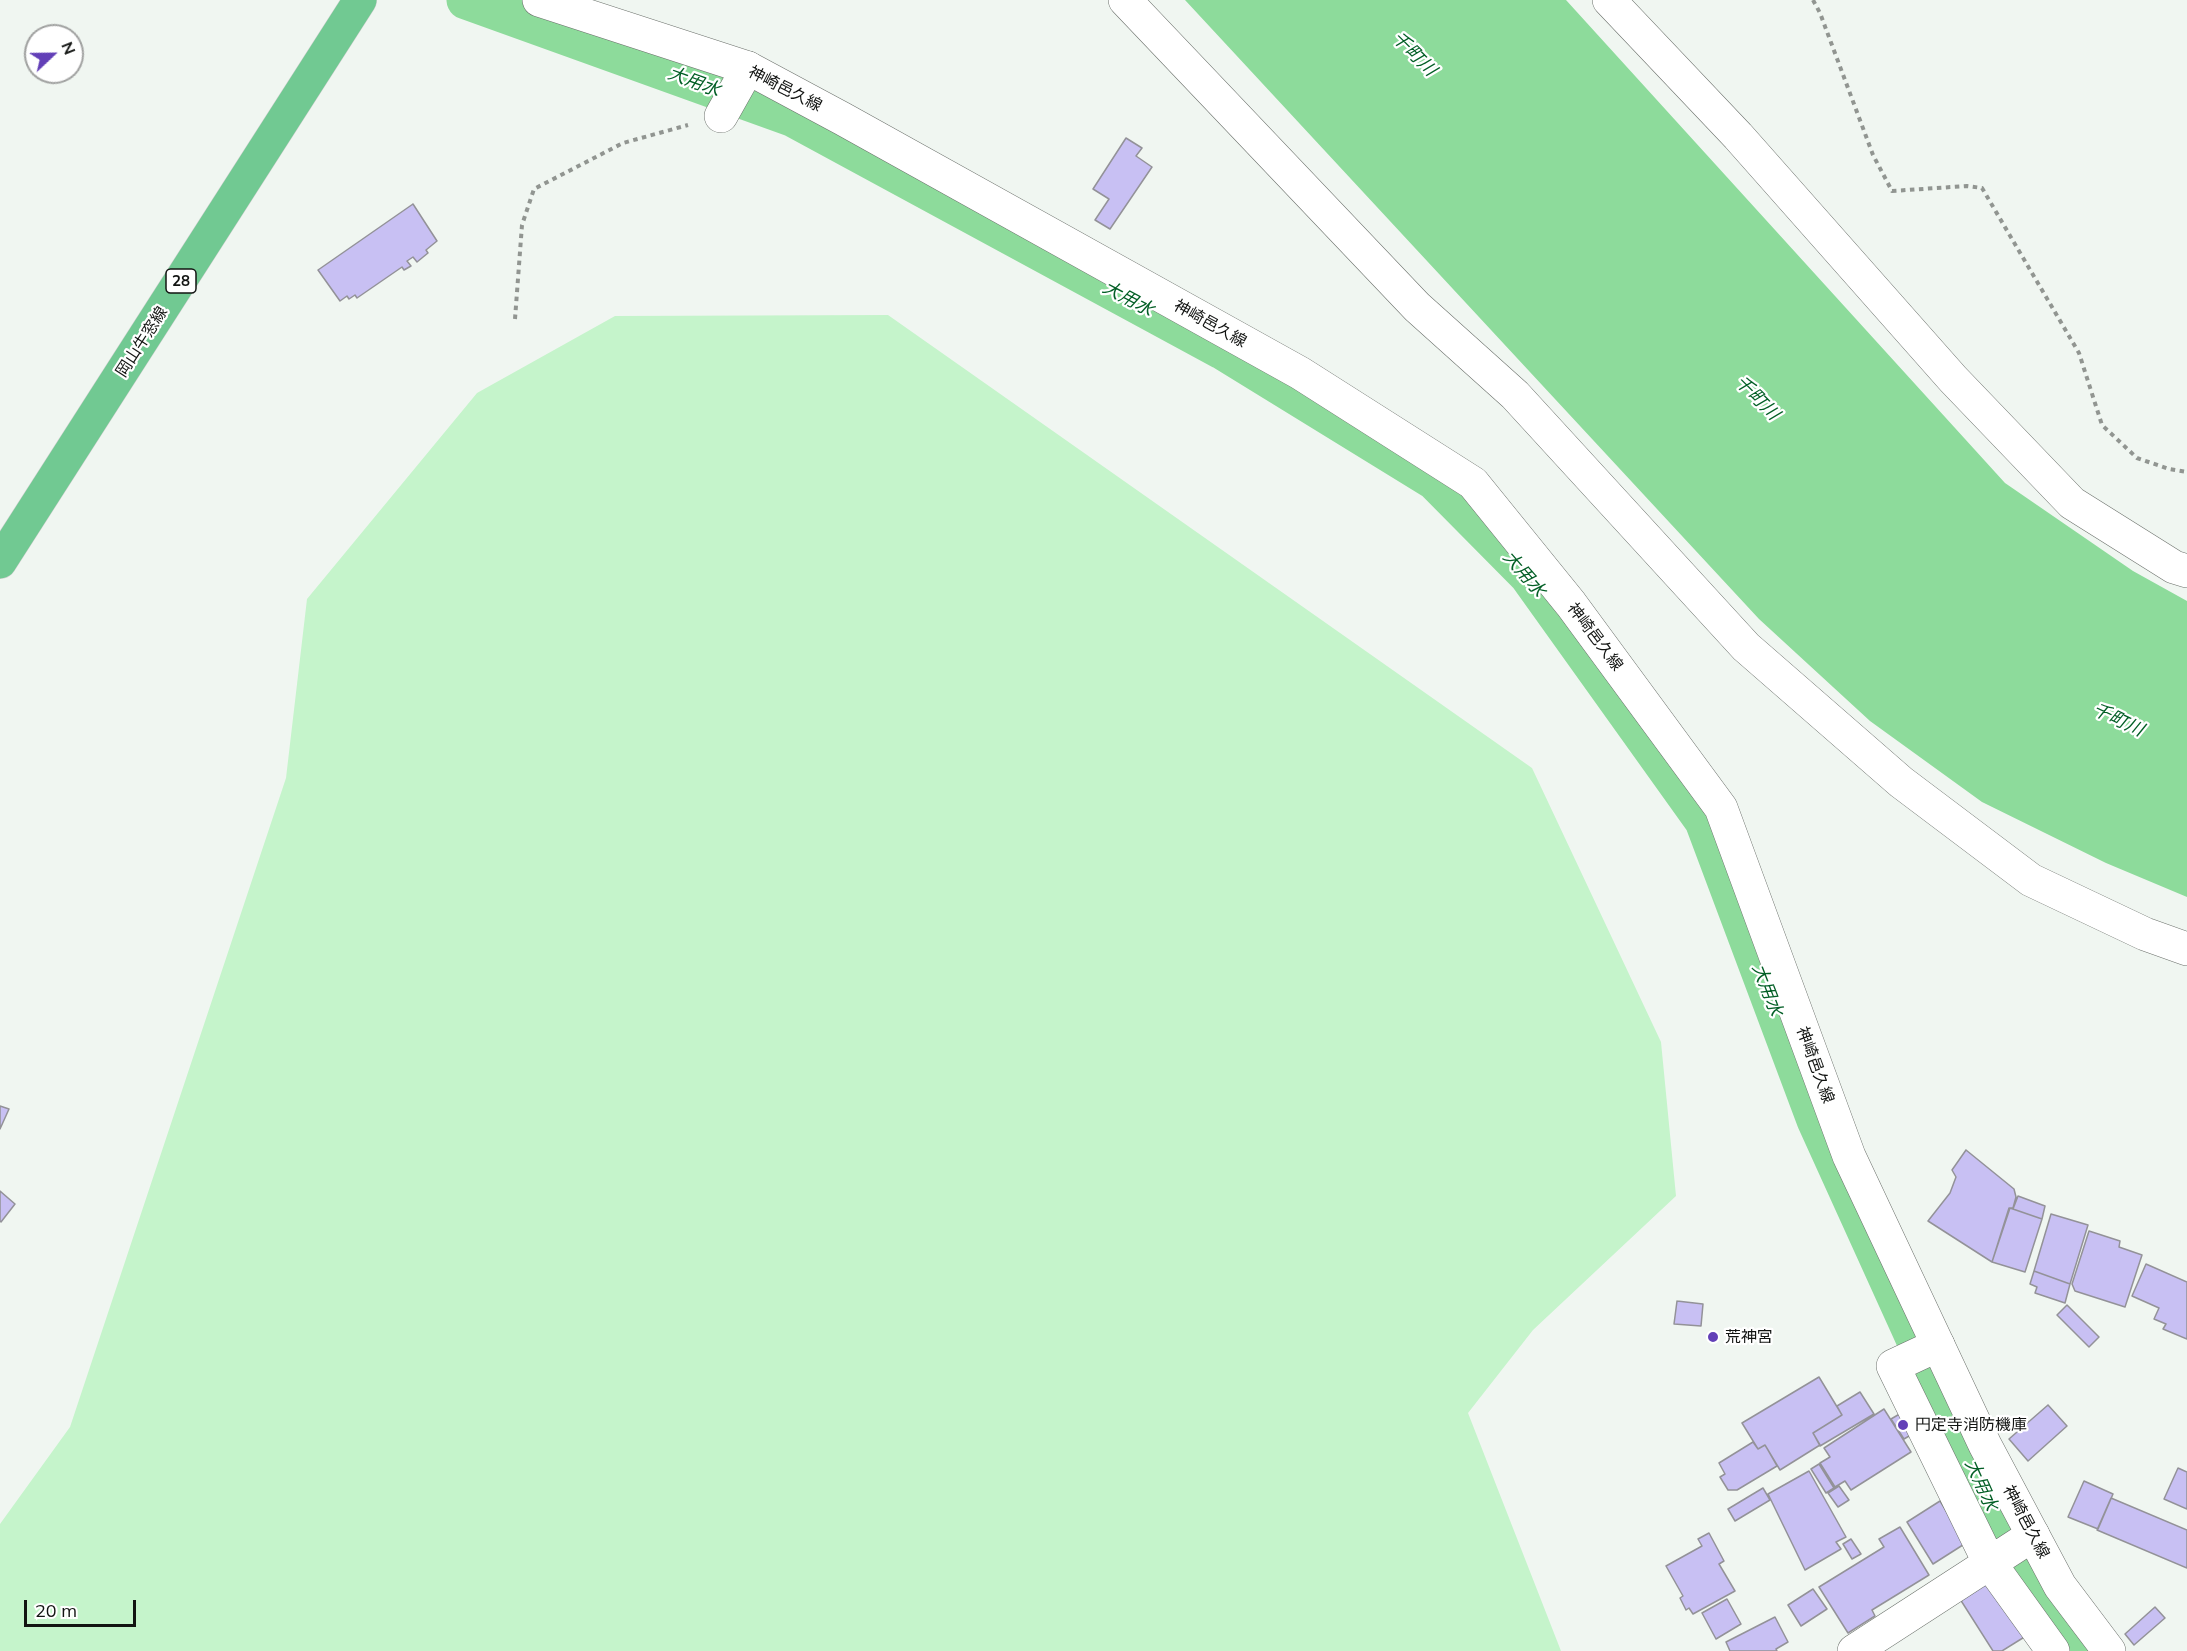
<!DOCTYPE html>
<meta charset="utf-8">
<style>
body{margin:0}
#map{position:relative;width:2187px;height:1651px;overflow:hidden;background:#f0f6f1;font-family:Mulish,sans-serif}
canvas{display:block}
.north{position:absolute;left:24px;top:24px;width:60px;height:60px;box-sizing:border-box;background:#fff;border:2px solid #a0a1a0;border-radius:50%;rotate:68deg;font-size:16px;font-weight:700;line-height:24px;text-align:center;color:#121412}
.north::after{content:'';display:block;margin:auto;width:21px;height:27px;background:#623fb7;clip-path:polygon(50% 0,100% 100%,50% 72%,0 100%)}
.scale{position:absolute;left:24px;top:1600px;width:112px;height:27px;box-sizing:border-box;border:3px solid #121412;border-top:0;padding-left:8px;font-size:18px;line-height:21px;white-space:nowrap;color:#121412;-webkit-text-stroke:4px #fff;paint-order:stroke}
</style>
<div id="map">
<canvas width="2187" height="1651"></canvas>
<div class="north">N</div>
<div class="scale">20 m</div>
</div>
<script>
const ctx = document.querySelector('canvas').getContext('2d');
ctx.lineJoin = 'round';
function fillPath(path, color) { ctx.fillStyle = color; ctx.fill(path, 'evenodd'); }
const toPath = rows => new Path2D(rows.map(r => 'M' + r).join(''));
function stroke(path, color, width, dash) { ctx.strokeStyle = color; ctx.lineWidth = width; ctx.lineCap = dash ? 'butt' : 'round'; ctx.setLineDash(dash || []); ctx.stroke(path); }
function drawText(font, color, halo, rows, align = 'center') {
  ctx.font = font + ' Mulish,"Noto Sans JP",sans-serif'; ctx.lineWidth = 4.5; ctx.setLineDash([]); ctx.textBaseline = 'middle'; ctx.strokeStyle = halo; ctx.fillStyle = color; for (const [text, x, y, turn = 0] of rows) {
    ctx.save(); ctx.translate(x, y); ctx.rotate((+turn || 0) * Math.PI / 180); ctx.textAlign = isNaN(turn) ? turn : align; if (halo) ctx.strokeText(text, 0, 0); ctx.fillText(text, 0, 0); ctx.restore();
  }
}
const green = toPath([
 [888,315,1532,768,1661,1042,1676,1196,1533,1330,1468,1413,1561,1651,0,1651,0,1524,70,1427,286,778,307,599,477,393,615,316]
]);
const water = toPath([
 [1185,0,1566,0,2005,483,2133,571,2187,601,2187,897,2106,863,1982,802,1870,721,1759,619]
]);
const canal = toPath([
 [466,0,794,118,1222,350,1435,481,1528,575,1704,821,1816,1120,2031,1594,2069,1651]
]);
const building = toPath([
 [1126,138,1142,148,1136,156,1152,167,1110,229,1095,220,1109,199,1093,189,1126,138],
 [413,204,437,241,426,250,428,253,417,262,413,257,407,261,411,266,404,270,402,267,357,298,355,295,349,299,347,296,340,301,318,270,413,204],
 [0,1106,9,1109,0,1129,0,1106],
 [1966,1150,2014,1189,2016,1197,2013,1208,2009,1208,1992,1262,1928,1221,1950,1193,1956,1177,1952,1170,1966,1150],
 [0,1191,15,1204,1,1222,0,1221,0,1191],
 [2018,1196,2045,1206,2042,1219,2013,1209,2018,1196],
 [2010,1208,2042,1219,2025,1272,1992,1262,2010,1208],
 [2051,1214,2088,1225,2070,1284,2034,1271,2051,1214],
 [2089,1231,2120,1241,2119,1247,2142,1255,2125,1307,2075,1291,2072,1284,2089,1231],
 [2146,1264,2187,1282,2187,1339,2163,1329,2166,1324,2154,1319,2159,1308,2132,1296,2146,1264],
 [2034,1271,2070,1284,2065,1303,2035,1293,2037,1287,2030,1284,2034,1271],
 [1677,1301,1703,1304,1701,1326,1674,1324,1677,1301],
 [2067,1305,2099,1337,2089,1347,2057,1315,2067,1305],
 [1819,1377,1842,1415,1813,1433,1820,1445,1780,1470,1765,1445,1758,1449,1742,1423,1819,1377],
 [1860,1392,1874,1414,1820,1446,1813,1433,1842,1415,1837,1406,1860,1392],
 [2048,1405,2067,1426,2028,1461,2009,1439,2048,1405],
 [1884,1409,1911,1452,1851,1490,1845,1481,1835,1487,1820,1463,1830,1457,1824,1448,1884,1409],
 [1903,1412,1916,1432,1904,1439,1891,1419,1903,1412],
 [1753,1442,1758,1449,1765,1445,1777,1466,1737,1490,1728,1490,1720,1477,1725,1474,1719,1463,1753,1442],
 [1819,1464,1834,1488,1826,1493,1811,1469,1819,1464],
 [2178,1468,2187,1472,2187,1509,2164,1499,2178,1468],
 [1809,1471,1846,1537,1836,1542,1841,1549,1805,1570,1768,1494,1809,1471],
 [2084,1481,2113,1494,2098,1529,2068,1517,2084,1481],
 [1839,1486,1849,1500,1838,1507,1828,1493,1839,1486],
 [1763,1488,1770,1500,1735,1521,1728,1509,1763,1488],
 [2111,1498,2187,1530,2187,1568,2097,1530,2111,1498],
 [1940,1501,1966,1543,1933,1564,1907,1522,1940,1501],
 [1900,1527,1929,1575,1872,1610,1875,1616,1848,1633,1819,1587,1884,1547,1879,1539,1900,1527],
 [1709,1533,1724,1561,1719,1564,1735,1591,1693,1614,1689,1608,1686,1610,1680,1598,1683,1596,1666,1566,1702,1546,1698,1539,1709,1533],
 [1851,1539,1861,1554,1852,1559,1843,1544,1851,1539],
 [1989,1580,2026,1636,2002,1651,1993,1651,1960,1599,1989,1580],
 [1813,1589,1827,1609,1801,1626,1788,1605,1813,1589],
 [1727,1599,1741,1624,1716,1639,1702,1613,1727,1599],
 [2155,1607,2165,1618,2134,1645,2125,1634,2155,1607],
 [1775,1617,1788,1642,1776,1649,1777,1651,1730,1651,1726,1642,1775,1617]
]);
const path = toPath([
 [1813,0,1820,13,1873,155,1892,191,1967,186,1982,188,2079,353,2102,425,2137,458,2169,469,2187,472],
 [515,319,522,225,534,189,623,143,688,125]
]);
const street = toPath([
 [1125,0,1417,307,1515,395,1746,647,1901,782,2031,880,2145,934,2187,949],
 [1609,0,1738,136,1953,379,2072,503,2174,567,2187,571],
 [721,116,748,68],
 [1938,1345,1893,1366,1989,1562,2053,1651],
 [1854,1651,2033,1535]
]);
const secondary = toPath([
 [539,0,748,68,843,119,1300,373,1473,483,1571,604,1721,808,1849,1156,1985,1445,2060,1586,2109,1651]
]);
const primary = toPath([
 [0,562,360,0]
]);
const markers = [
 [1713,1337,6,"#623fb7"],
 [1903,1425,6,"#623fb7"]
];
const shields = [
 [181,281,30]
];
const shieldNames = [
 ["28",181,281]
];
const streetNames = [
 ["神崎邑久線",785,89,27],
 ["神崎邑久線",1210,324,29],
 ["岡山牛窓線",142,342,-57],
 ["神崎邑久線",1595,637,53],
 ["神崎邑久線",1815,1065,70],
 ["神崎邑久線",2026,1522,62]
];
const poiNames = [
 ["荒神宮",1725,1337],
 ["円定寺消防機庫",1915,1425]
];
const waterNames = [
 ["千町川",1414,54,45],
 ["大用水",694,82,20],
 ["大用水",1128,299,28],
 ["千町川",1757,398,45],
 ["大用水",1524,574,49],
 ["千町川",2118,720,25],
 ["大用水",1767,990,69],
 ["大用水",1981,1485,66]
];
fillPath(green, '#c5f4cb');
fillPath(water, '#8ddb9b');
stroke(canal, '#8ddb9b', 39);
fillPath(building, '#c8c0f3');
stroke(building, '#939298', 1.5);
stroke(street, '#6b706b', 34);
stroke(secondary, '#6b706b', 34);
stroke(primary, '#d0d0d0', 34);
stroke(path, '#919591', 4, [4.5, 4.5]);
stroke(street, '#fff', 33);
stroke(secondary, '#fff', 33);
stroke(primary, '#71c992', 33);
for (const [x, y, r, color] of markers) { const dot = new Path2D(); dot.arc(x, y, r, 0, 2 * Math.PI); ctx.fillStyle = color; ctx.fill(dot); stroke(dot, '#fff', 2); }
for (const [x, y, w] of shields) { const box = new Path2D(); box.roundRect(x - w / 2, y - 12, w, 24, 4.5); ctx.fillStyle = '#fff'; ctx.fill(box); stroke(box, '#121412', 1.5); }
drawText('bold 15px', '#121412', null, shieldNames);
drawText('16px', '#121412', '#fff', streetNames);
drawText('16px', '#121412', '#fff', poiNames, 'left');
drawText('italic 18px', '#035f26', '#fff', waterNames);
</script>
